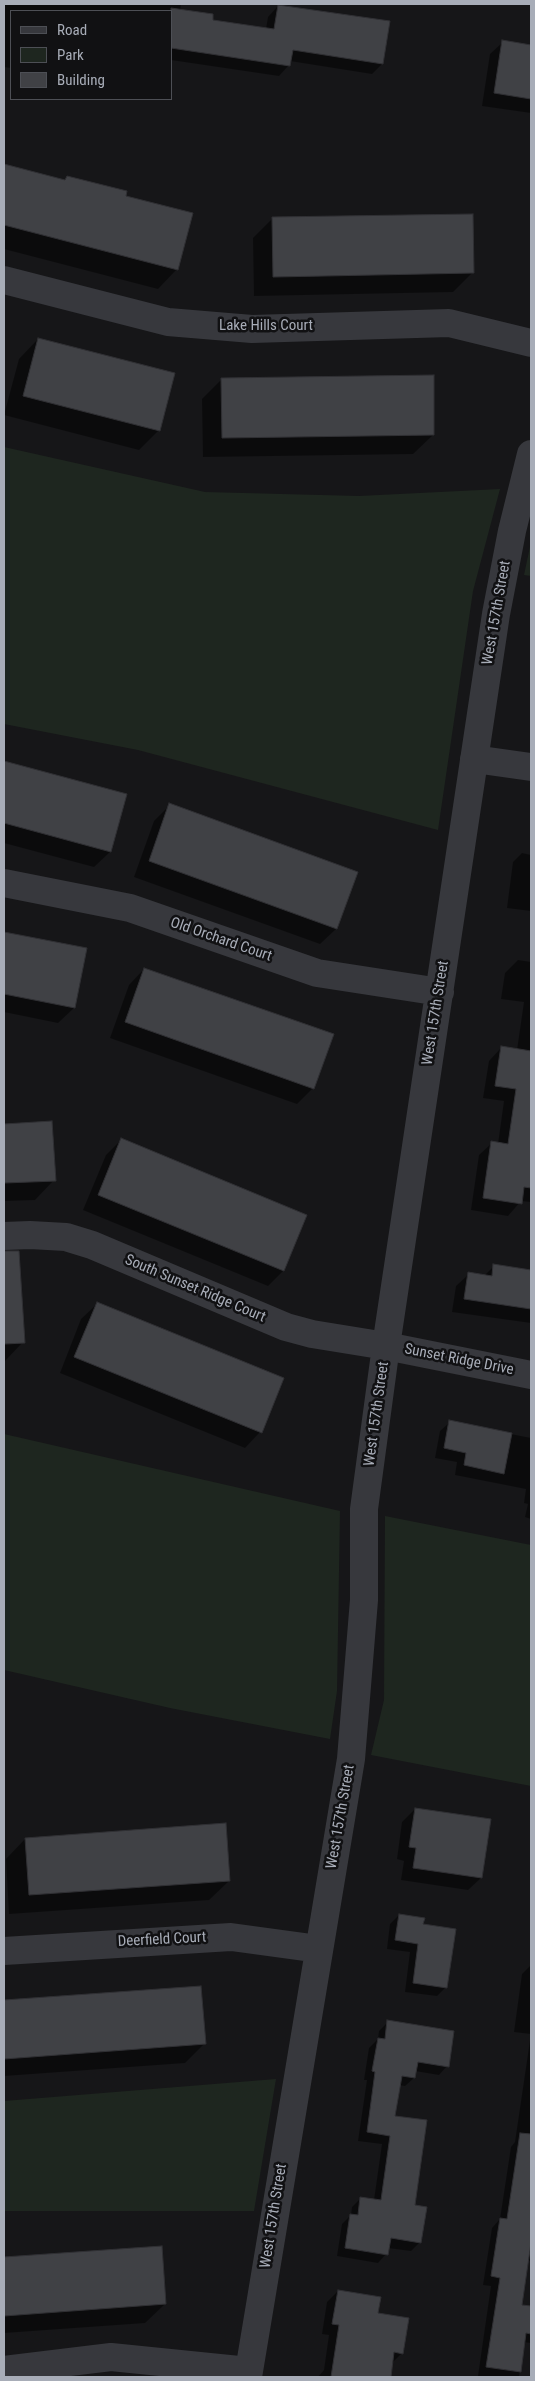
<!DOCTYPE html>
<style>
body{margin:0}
#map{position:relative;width:535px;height:2381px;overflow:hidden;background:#161618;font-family:"Roboto Condensed",sans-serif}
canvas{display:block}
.frame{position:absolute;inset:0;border:5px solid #a8adb8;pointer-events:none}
.legend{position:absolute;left:10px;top:10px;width:162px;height:90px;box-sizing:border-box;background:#111113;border:1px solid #4d4f55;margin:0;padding:6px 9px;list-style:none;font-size:15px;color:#a8adb8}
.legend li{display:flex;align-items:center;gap:10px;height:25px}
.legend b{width:25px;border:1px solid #4d4f55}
</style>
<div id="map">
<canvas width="535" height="2381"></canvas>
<div class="frame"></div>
<ul class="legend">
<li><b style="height:6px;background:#37383d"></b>Road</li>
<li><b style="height:14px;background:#1e261f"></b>Park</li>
<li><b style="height:14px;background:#404145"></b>Building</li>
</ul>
</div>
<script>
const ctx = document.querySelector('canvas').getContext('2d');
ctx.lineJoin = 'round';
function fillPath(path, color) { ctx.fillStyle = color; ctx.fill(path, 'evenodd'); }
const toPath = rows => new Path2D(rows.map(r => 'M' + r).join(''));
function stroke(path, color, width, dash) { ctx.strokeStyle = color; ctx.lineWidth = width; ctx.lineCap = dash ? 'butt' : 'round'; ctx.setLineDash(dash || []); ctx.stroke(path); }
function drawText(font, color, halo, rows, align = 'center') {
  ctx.font = font + ' "Roboto Condensed",sans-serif'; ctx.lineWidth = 5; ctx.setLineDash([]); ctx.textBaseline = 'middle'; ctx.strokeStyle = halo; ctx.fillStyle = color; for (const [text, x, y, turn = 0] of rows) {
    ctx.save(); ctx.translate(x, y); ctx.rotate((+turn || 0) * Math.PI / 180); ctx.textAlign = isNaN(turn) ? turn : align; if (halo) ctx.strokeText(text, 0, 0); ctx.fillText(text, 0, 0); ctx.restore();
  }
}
const green = toPath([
 [4,447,205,492,359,496,500,489,473,591,438,830,138,750,4,724],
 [531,542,531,576,524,575],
 [4,1434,340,1511,337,1691,330,1739,170,1708,4,1670],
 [385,1516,531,1545,531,1786,371,1755,384,1700],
 [276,2079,254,2211,4,2211,4,2101]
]);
const shadow = toPath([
 [4,4,181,4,180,11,211,21,266,29,268,17,278,6,382,64,372,74,290,61,289,65,279,76,171,60,171,11,11,11,11,68,4,67],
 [503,42,531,46,531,113,482,106,490,54],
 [4,165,64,180,67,177,124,196,177,269,158,289,4,249],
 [272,219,472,273,453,292,254,296,253,238],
 [38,339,159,430,139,450,4,415,19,359],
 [222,379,433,435,413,454,203,457,202,399],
 [4,762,126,795,110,852,94,867,4,843],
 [170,805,356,873,336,929,320,944,134,877,154,821],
 [522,853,531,855,531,911,507,908,513,862],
 [4,933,86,949,74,1008,58,1023,4,1012],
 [518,960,531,962,531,1202,521,1201,508,1216,471,1210,479,1155,492,1143,498,1144,504,1101,483,1098,489,1061,501,1048,517,1050,524,1002,501,999,505,973],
 [144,969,313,1088,297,1104,110,1038,129,985],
 [51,1123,54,1180,35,1200,4,1201,4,1125],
 [121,1140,283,1271,268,1286,83,1210,106,1155],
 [494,1266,531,1271,531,1323,452,1312,456,1286,469,1274,484,1276],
 [20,1285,23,1342,4,1362,4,1286],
 [97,1304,282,1379,260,1432,245,1448,60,1373,81,1319],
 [450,1422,531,1438,531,1519,525,1517,528,1504,524,1503,526,1489,455,1475,457,1462,435,1458,440,1431],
 [415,1809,481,1878,468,1890,401,1880,404,1861,397,1859,402,1822],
 [25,1839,229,1881,209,1900,9,1914,6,1859],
 [399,1915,422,1925,446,1987,437,1996,405,1992,410,1952,387,1949,390,1924],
 [531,1965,531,2261,527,2260,520,2306,531,2308,531,2343,523,2342,519,2377,487,2377,478,2376,491,2286,483,2285,492,2228,500,2219,511,2147,515,2142,531,2034,514,2032,522,1974],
 [200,1987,204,2044,185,2063,4,2076,4,2001],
 [388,2022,447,2066,439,2075,415,2071,414,2078,405,2086,399,2085,394,2117,420,2242,411,2251,388,2248,386,2254,378,2263,337,2256,342,2224,351,2215,352,2207,361,2198,374,2200,382,2144,358,2141,367,2080,364,2080,369,2048,378,2039,379,2031],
 [161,2247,165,2304,145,2323,4,2333,4,2258],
 [338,2291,377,2314,402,2353,391,2364,389,2377,318,2377,324,2370,329,2335,322,2334,327,2302]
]);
const building = toPath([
 [278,5,390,21,383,64,293,50,290,66,171,48,171,8,213,14,213,20,274,29,278,5],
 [502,40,531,45,531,99,494,93,502,40],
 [4,164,65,180,67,176,127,191,126,196,193,213,178,270,4,225,4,164],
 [473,214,474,273,273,277,272,217,473,214],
 [38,338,175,373,160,431,23,396,38,338],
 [434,375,434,435,222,438,221,378,434,375],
 [4,761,127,794,111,852,4,823,4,761],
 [169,803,358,872,337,929,149,861,169,803],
 [4,932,87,948,75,1008,4,994,4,932],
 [144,968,334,1034,314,1089,125,1022,144,968],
 [501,1046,531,1051,531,1188,524,1187,522,1204,483,1198,491,1141,508,1144,516,1089,495,1086,501,1046],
 [52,1121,56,1181,4,1183,4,1124,52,1121],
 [121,1138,307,1215,284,1271,98,1195,121,1138],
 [4,1251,19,1251,25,1343,4,1344,4,1251],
 [493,1264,531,1270,531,1309,464,1299,468,1272,492,1276,493,1264],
 [97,1302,284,1378,262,1433,74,1357,97,1302],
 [449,1420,512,1433,504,1474,464,1465,466,1453,444,1448,449,1420],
 [415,1808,491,1819,482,1878,413,1868,416,1848,409,1847,415,1808],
 [226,1823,230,1881,29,1895,25,1838,226,1823],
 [399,1914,425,1918,423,1924,456,1929,447,1988,413,1983,418,1944,395,1940,399,1914],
 [201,1986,206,2044,4,2059,4,2000,201,1986],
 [387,2020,454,2031,449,2067,418,2062,415,2078,402,2076,395,2116,427,2120,415,2205,427,2207,421,2243,391,2238,388,2255,345,2248,350,2214,358,2215,360,2197,381,2200,390,2136,367,2132,375,2072,372,2071,378,2038,385,2039,387,2020],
 [520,2133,531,2134,531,2243,522,2305,531,2306,531,2334,526,2333,521,2372,486,2367,500,2278,491,2276,500,2218,507,2219,520,2133],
 [162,2246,166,2304,4,2316,4,2257,162,2246],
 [338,2290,381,2297,378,2313,409,2318,403,2354,394,2352,391,2377,331,2377,339,2325,332,2324,338,2290]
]);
const minor = toPath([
 [4,280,168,322,252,329,449,323,531,343],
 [474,759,531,767],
 [4,883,130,908,317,973,440,992],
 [4,1236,30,1235,66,1237,92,1245,286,1327,312,1334,386,1346,531,1375],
 [4,1951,231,1937,319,1949],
 [4,2370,111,2357,249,2371],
 [248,2377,351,1759,364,1600,364,1509,386,1346,496,614,512,531,531,454]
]);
const streetNames = [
 ["Lake Hills Court",266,326],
 ["West 157th Street",497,613,-80],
 ["Old Orchard Court",221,940,19],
 ["West 157th Street",436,1013,-81],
 ["South Sunset Ridge Court",195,1289,23],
 ["Sunset Ridge Drive",459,1360,11],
 ["West 157th Street",377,1414,-82],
 ["West 157th Street",341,1817,-80],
 ["Deerfield Court",162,1940,-3],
 ["West 157th Street",274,2216,-81]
];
fillPath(green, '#1e261f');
fillPath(shadow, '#0007');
fillPath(building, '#404145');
stroke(building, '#303034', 1);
stroke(minor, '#37383d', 28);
drawText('15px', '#a8adb8', '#111113', streetNames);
</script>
